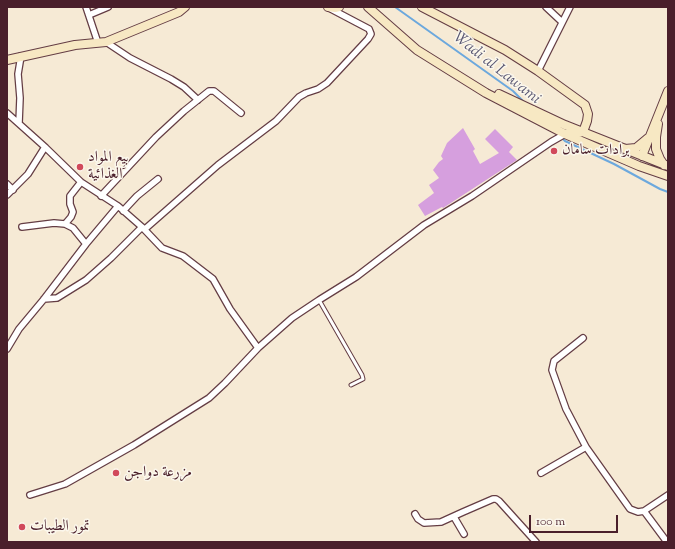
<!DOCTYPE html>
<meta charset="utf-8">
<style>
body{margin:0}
#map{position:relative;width:675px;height:549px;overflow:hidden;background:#f6ead5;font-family:"Sorts Mill Goudy",serif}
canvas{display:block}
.frame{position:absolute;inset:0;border:8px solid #4a1f2b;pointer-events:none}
.scale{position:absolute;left:529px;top:515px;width:89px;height:18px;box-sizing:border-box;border:2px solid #4a1f2b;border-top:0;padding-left:5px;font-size:12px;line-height:14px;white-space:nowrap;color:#4a1f2b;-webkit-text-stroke:3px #fbf7ec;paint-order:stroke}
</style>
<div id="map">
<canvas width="675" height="549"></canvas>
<div class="frame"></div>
<div class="scale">100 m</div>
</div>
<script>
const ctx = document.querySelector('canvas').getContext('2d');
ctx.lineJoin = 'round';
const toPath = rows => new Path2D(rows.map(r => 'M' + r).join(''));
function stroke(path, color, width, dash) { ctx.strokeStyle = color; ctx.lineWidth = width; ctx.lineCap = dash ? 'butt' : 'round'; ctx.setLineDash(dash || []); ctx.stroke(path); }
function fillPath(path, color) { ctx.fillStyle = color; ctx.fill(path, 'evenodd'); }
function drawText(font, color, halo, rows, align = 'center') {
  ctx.font = font + ' "Sorts Mill Goudy",Amiri,serif'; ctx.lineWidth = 3; ctx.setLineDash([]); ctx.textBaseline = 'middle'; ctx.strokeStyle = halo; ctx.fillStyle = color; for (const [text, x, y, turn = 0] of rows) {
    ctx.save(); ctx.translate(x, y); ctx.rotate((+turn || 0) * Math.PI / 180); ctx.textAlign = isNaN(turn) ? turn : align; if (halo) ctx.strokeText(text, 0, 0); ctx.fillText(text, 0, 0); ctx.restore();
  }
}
const stream = toPath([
 [395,7,513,91,524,102],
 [561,137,565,141,614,164,660,189,668,192]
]);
const building = toPath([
 [463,128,475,149,473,151,480,164,499,153,485,139,495,129,513,147,509,152,517,160,443,208,442,207,425,216,418,205,434,193,429,185,439,178,433,170,439,162,443,159,441,156,447,143]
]);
const lane = toPath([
 [319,300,362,375,363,379,351,385]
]);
const street = toPath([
 [86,7,98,43],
 [546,7,562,22],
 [89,15,108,7],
 [106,42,130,58,171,79,184,87,198,100],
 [538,71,570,7],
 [7,113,45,147,81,182,118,206,142,227,162,248,183,256,213,279,230,309,258,348],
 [19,123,20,98,18,74,21,56],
 [7,184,13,190],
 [7,195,28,174,45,147],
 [101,196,156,137,184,111,209,91,214,91,241,113],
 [123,211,137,196,158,179],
 [65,224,71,217,73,212,70,204,70,196,81,182],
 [22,227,54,223,65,224,73,228,86,244],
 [145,229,218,165,276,121,299,97,306,93,318,89,327,83,368,39,371,34,369,29,331,9],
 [44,299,57,298,86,280,111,258,142,227],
 [583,338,554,361,552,370,566,409,586,447,630,509,638,512,644,511,668,495],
 [7,349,19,329,44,299,86,244,118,206],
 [541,473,586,447],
 [30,495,65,484,134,445,209,398,225,383,258,348,292,318,319,300,356,277,424,225,472,196,551,142,565,134],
 [644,511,667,542],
 [415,514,418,519,424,523,441,522,463,512,493,499,496,499,499,501,536,542],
 [454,517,464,534]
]);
const secondary = toPath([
 [328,7,335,8,339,7],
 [368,7,417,50,486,93,565,134,639,166,668,176],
 [422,7,505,50,538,71,585,105,588,114,587,121,583,132,566,134],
 [7,60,75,45,106,42,179,12,185,7],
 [499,94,565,125,668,166],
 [533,110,545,119],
 [658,124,656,137,656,149,660,159,664,165],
 [625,149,636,148,648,138],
 [642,156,668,91]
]);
const markers = [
 [554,151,4,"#d1495b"],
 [80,167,4,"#d1495b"],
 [116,473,4,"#d1495b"],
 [22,527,4,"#d1495b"]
];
const poiNames = [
 ["برادات سامان",562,151],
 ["بيع المواد",88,158],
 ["الغذائية",88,175],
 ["مزرعة دواجن",124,473],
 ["تمور الطيبات",30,527]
];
const waterNames = [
 ["Wadi al Lawami",496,69,38]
];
stroke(stream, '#6ca8dd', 2);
fillPath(building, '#d69fde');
stroke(lane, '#643d44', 5);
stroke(street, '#643d44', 8);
stroke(secondary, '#643d44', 10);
stroke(lane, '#fff', 3);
stroke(street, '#fff', 5.5);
stroke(secondary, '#f7e8c3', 8);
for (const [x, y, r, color] of markers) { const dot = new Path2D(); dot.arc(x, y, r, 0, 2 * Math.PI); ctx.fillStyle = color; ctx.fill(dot); stroke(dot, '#fbf7ec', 1.5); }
drawText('15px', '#4a1f2b', '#fbf7ec', poiNames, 'left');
drawText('italic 16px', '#585672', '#fbf7ec', waterNames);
</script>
